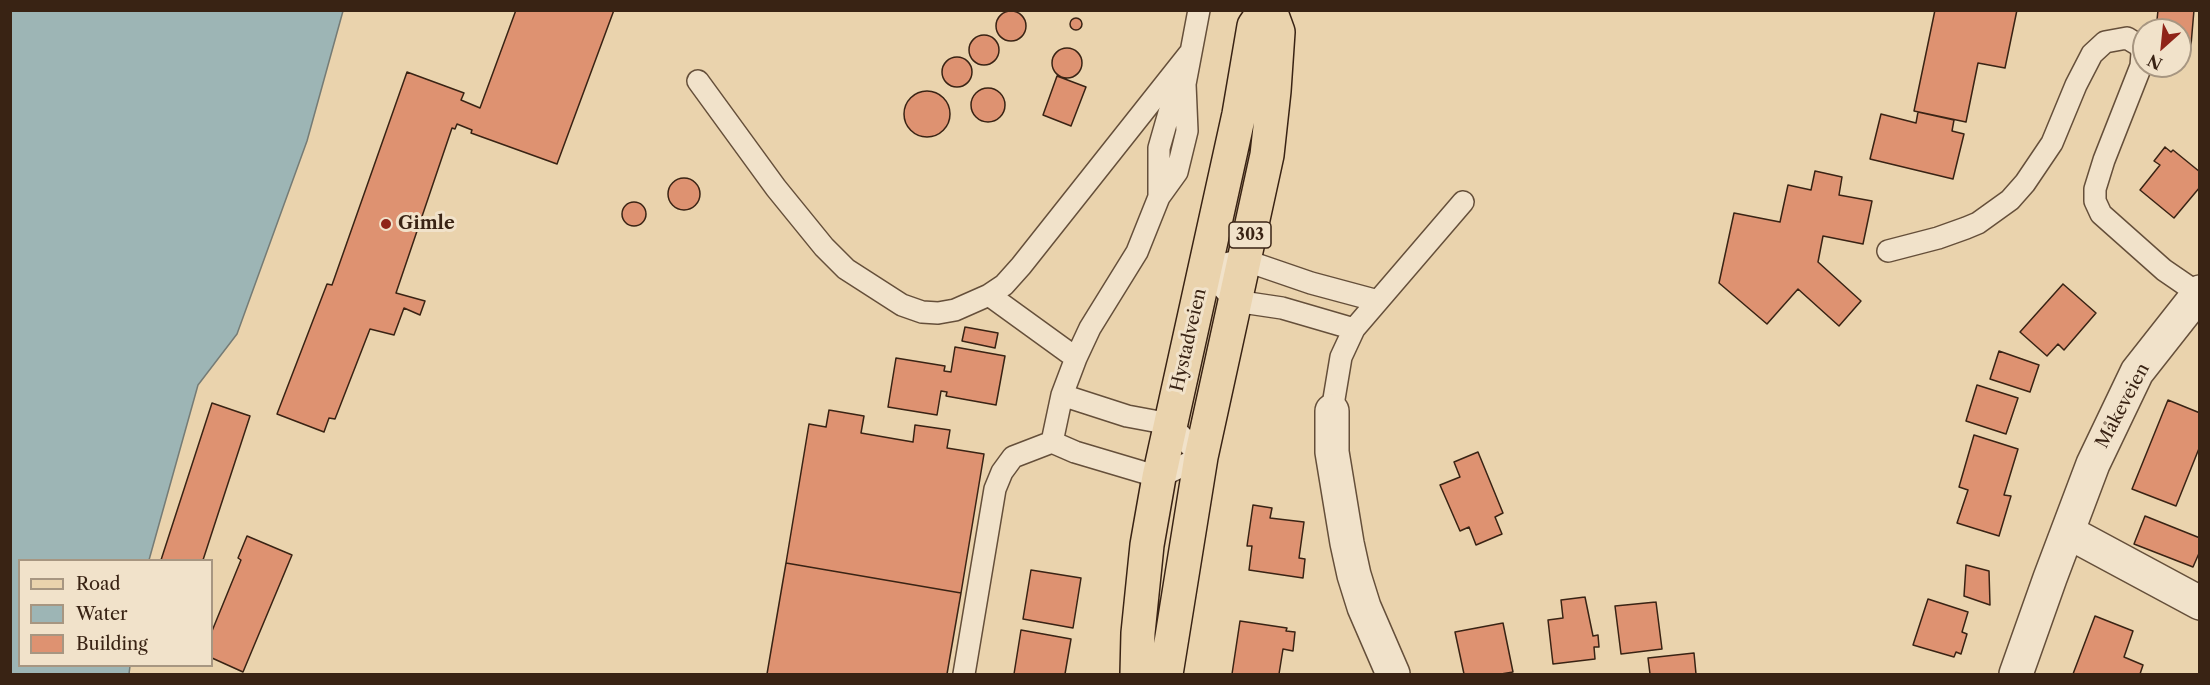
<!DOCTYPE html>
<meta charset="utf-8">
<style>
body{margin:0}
#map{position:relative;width:2210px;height:685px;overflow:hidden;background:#ead3ad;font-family:"Libre Caslon Text",serif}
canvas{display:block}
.frame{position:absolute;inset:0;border:12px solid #392314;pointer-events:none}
.legend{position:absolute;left:18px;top:559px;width:195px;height:108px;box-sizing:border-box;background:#f1e2ca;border:2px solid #a79681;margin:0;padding:8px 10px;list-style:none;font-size:18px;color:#392314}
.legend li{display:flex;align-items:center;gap:12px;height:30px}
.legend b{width:30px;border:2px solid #a79681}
.north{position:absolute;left:2132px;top:18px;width:60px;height:60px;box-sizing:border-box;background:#f1e2ca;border:2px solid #a79681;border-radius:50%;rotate:207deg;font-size:16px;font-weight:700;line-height:24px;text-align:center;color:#392314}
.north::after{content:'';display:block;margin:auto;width:21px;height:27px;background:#8f2418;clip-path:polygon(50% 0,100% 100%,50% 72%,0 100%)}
</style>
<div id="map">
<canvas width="2210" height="685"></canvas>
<div class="frame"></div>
<ul class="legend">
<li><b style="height:8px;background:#ead3ad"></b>Road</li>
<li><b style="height:16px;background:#9db5b5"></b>Water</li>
<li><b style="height:16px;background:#de9271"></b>Building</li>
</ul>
<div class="north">N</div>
</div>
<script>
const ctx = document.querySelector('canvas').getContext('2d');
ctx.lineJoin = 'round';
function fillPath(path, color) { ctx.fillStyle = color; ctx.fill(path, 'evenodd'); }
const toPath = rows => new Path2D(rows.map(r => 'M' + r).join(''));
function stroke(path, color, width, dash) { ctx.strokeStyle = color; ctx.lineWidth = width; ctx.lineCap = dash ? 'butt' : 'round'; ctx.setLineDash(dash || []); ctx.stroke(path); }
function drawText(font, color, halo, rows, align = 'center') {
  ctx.font = font + ' "Libre Caslon Text",serif'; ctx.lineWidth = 6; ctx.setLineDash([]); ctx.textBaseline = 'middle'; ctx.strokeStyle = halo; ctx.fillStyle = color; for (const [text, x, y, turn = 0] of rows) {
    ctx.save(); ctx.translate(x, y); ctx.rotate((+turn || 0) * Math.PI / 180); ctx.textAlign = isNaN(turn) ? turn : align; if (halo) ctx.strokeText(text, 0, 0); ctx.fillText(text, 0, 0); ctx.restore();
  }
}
const water = toPath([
 [10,11,343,11,307,141,237,334,198,385,149,560,20,560,20,666,130,666,129,674,11,674,10,11]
]);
const building = toPath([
 [516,10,614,10,557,164,471,133,472,130,457,124,455,129,452,128,396,293,425,301,420,315,404,308,394,335,370,329,335,419,329,418,324,432,277,414,327,284,332,285,407,72,464,93,461,100,480,108,516,10],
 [1935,10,2017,10,2005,68,1978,63,1966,122,1914,111,1935,10],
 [2158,10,2194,10,2191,45,2180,45,2180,30,2156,30,2158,10],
 '996 26a15 15 0 1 1 30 0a15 15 0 1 1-30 0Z',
 '1070 24a6 6 0 1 1 12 0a6 6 0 1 1-12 0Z',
 '969 50a15 15 0 1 1 30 0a15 15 0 1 1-30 0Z',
 '1052 63a15 15 0 1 1 30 0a15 15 0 1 1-30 0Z',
 '942 72a15 15 0 1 1 30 0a15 15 0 1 1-30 0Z',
 [1057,76,1086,87,1071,126,1043,115,1057,76],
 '971 105a17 17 0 1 1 34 0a17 17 0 1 1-34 0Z',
 '904 114a23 23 0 1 1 46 0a23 23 0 1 1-46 0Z',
 [1918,112,1954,120,1952,131,1964,134,1953,179,1870,159,1881,114,1916,123,1918,112],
 [2165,147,2171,152,2173,150,2200,172,2200,187,2174,218,2140,190,2160,165,2154,161,2165,147],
 [1815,171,1842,177,1839,195,1872,201,1863,244,1823,236,1818,262,1861,301,1839,326,1798,289,1767,324,1719,283,1734,213,1780,222,1788,185,1811,190,1815,171],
 '668 194a16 16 0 1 1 32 0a16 16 0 1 1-32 0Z',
 '622 214a12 12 0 1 1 24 0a12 12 0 1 1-24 0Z',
 [2063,284,2096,313,2064,350,2058,344,2047,356,2020,332,2063,284],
 [965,327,998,333,995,348,962,341,965,327],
 [955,347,1005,356,996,405,946,396,947,392,941,391,937,415,888,407,896,358,945,366,944,371,951,372,955,347],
 [1999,351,2039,365,2030,392,1990,379,1999,351],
 [1977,385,2018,398,2006,434,1966,421,1977,385],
 [2168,400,2200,413,2200,446,2176,506,2132,489,2168,400],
 [212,403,250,416,203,560,161,560,212,403],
 [829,410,864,416,861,433,913,442,915,425,950,430,947,448,984,454,961,593,786,563,809,424,826,427,829,410],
 [1974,435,2018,449,2004,495,2011,496,1999,536,1957,523,1968,490,1959,487,1974,435],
 [1478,452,1503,513,1495,517,1502,534,1476,545,1469,527,1460,531,1440,485,1460,477,1454,462,1478,452],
 [1253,505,1272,508,1270,518,1304,522,1299,558,1305,559,1303,578,1249,570,1252,546,1247,546,1253,505],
 [2145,516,2200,538,2200,551,2193,567,2134,544,2145,516],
 [247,536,292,555,243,672,212,658,212,631,241,560,238,558,247,536],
 [786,563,961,593,947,674,767,674,786,563],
 [1966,565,1989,571,1990,605,1964,596,1966,565],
 [1031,570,1081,578,1073,628,1023,619,1031,570],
 [1585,597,1593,636,1598,635,1599,647,1594,647,1595,659,1553,664,1548,620,1563,618,1561,600,1585,597],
 [1928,599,1968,612,1962,632,1967,634,1961,654,1956,652,1954,657,1913,645,1928,599],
 [1656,602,1662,649,1621,654,1615,606,1656,602],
 [2095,616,2133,631,2124,657,2143,665,2140,674,2073,674,2095,616],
 [1240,621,1287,628,1286,631,1295,632,1293,651,1283,649,1279,674,1232,674,1240,621],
 [1503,623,1513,672,1501,674,1464,674,1455,632,1503,623],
 [1021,630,1071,639,1065,674,1014,674,1021,630],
 [1694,653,1696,674,1650,674,1648,658,1694,653]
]);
const service = toPath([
 [698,81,776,188,824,247,846,269,902,305,922,312,938,313,955,310,989,295,1004,285,1021,266,1189,54],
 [1159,197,1159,148,1169,113,1184,85],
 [1888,251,1938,238,1966,228,1978,223,2010,200,2025,183,2052,143,2076,85,2092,54,2105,42,2127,38,2140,46,2142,53,2141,66,2104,160,2095,189,2095,201,2101,214,2164,270,2199,294],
 [1205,268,1244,260,1311,283,1378,301],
 [1205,268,1235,301,1282,308,1354,329],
 [989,295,1076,358],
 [1332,411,1341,357,1354,329,1463,202],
 [1052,442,1075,452,1159,477,1201,457,1170,424,1127,416,1062,395],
 [964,674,995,489,1002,472,1013,457,1052,442,1062,395,1076,358,1090,328,1137,252,1159,197,1177,172,1187,131,1185,84,1199,10]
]);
const minor = toPath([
 [1332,411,1332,452,1347,543,1354,575,1364,607,1393,674],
 [2068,532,2200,603],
 [2016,674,2050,578,2093,464,2137,372,2200,292]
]);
const primary = toPath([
 [1137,674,1138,633,1147,545,1159,477,1239,114,1254,26,1265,10],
 [1166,674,1201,457,1267,155,1274,91,1278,32,1270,10]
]);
const markers = [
 [386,224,6,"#8f2418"]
];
const shields = [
 [1250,235,42]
];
const shieldNames = [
 ["303",1250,235]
];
const poiNames = [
 ["Gimle",398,224]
];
const streetNames = [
 ["Hystadveien",1189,340,-77],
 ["Måkeveien",2123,406,-62]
];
fillPath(water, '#9db5b5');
stroke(water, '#757b75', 1.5);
fillPath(building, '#de9271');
stroke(building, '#392314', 1.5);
stroke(service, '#654f3a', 24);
stroke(minor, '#654f3a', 36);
stroke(primary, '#392314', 36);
stroke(service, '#f1e2ca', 21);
stroke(minor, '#f1e2ca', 33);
stroke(primary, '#ead3ad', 33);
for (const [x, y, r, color] of markers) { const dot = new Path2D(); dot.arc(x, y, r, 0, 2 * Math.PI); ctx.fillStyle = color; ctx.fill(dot); stroke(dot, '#f1e2ca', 2); }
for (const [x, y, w] of shields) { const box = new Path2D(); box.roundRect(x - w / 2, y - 13, w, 26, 4.5); ctx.fillStyle = '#f1e2ca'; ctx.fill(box); stroke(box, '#392314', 1.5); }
drawText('bold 16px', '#392314', null, shieldNames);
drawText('bold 18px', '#392314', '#f1e2ca', poiNames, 'left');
drawText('18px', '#392314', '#f1e2ca', streetNames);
</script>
